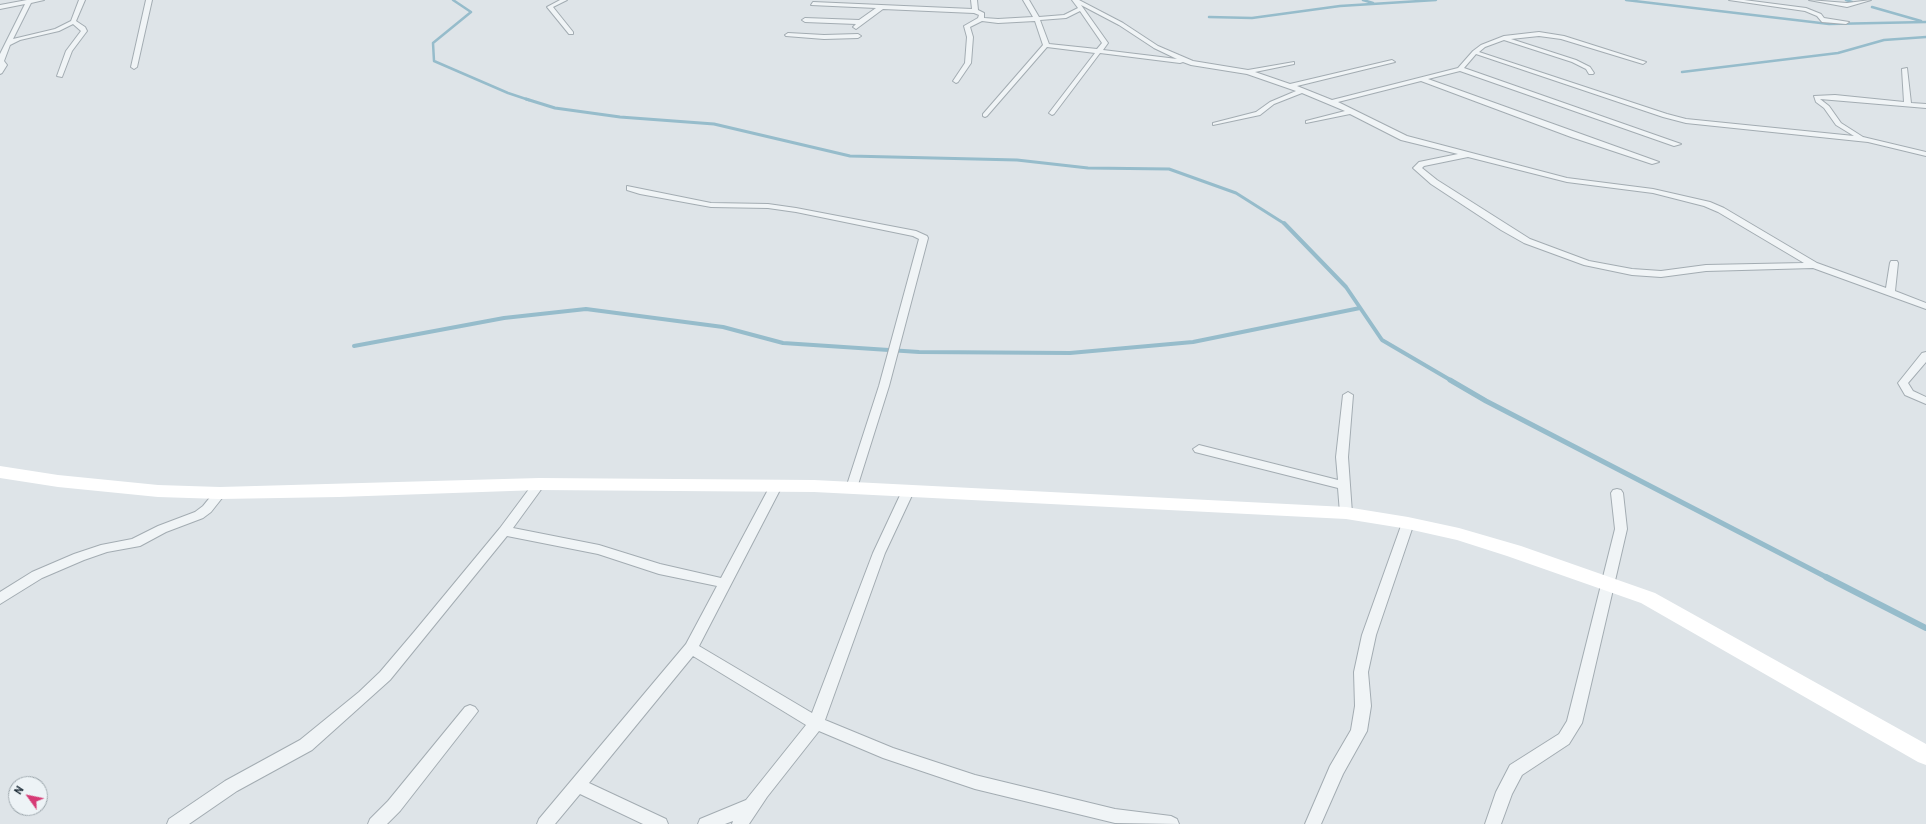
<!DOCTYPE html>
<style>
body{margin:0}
#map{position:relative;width:1926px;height:824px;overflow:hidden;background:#dee4e8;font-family:Barlow,sans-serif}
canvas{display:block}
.north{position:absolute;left:8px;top:776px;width:40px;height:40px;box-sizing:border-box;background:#edf3f6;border:1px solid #9da7ad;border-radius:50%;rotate:303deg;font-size:11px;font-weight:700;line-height:16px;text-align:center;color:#263540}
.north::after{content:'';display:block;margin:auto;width:14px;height:18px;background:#d63a75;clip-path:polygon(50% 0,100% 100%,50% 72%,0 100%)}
</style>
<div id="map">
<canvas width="1926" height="824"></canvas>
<div class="north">N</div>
</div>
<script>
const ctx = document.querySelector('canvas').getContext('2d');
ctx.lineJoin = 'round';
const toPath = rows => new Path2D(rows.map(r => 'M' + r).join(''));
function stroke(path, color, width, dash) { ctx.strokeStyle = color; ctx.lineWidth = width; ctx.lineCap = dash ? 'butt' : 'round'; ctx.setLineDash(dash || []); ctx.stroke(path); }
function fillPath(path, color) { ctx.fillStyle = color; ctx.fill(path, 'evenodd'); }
const streamFar4 = toPath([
 [453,0,471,12,433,43,434,61,508,93,529,100],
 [1363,0,1373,3],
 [1626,0,1829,24,1926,22],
 [1846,0,1852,2],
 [1872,7,1921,21],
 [1209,17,1252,18,1340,6,1436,0],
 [1682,72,1838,53,1884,40,1926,37]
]);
const streamFar3 = toPath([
 [526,99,555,108,620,117,714,124,850,156,1017,160,1088,168,1169,169,1236,193,1285,224]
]);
const streamFar2 = toPath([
 [1284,223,1346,287,1382,340,1452,381],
 [354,346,504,318,586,309,723,327,783,343,919,352,1070,353,1193,342,1360,308]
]);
const streamFar1 = toPath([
 [1450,380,1486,401,1828,578]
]);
const stream = toPath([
 [1826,577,1926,628]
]);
const street = toPath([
 [27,0,44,0,31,3,13,39,55,29,71,21,79,0,85,0,76,21,85,27,87,31,72,51,62,77,57,76,66,51,81,31,73,24,59,31,20,40,10,45,4,61,7,65,2,73,0,74,0,54,25,4,0,9,0,5,27,0],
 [146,0,152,0,137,67,134,69,131,67,146,0],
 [560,0,567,0,553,7,573,32,573,34,569,34,547,7,560,0],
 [971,0,977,0,978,10,984,13,984,18,998,19,1033,17,1023,0,1029,0,1039,17,1064,15,1078,8,1072,0,1079,0,1123,23,1158,46,1193,61,1248,70,1294,62,1294,64,1255,72,1290,84,1392,60,1395,62,1297,86,1332,100,1458,68,1473,51,1481,45,1504,36,1539,32,1564,36,1646,62,1643,64,1561,39,1539,36,1511,39,1576,60,1590,67,1594,73,1593,74,1589,74,1586,69,1572,62,1504,40,1485,47,1479,52,1667,114,1686,119,1854,136,1836,125,1824,108,1816,102,1814,96,1835,95,1904,102,1902,69,1907,68,1911,103,1926,104,1926,108,1820,99,1829,106,1841,123,1863,137,1926,152,1926,156,1868,142,1686,123,1663,117,1476,54,1464,68,1681,144,1674,146,1460,71,1428,79,1659,162,1652,164,1571,137,1421,81,1338,102,1407,136,1567,178,1653,189,1710,202,1724,208,1817,263,1886,288,1890,263,1891,261,1897,261,1898,263,1895,291,1926,303,1926,309,1813,268,1706,271,1661,277,1632,275,1584,265,1524,243,1501,230,1431,184,1413,168,1419,162,1458,154,1401,140,1350,114,1306,123,1306,121,1345,111,1302,93,1274,104,1260,115,1213,125,1213,123,1256,112,1270,102,1296,91,1247,74,1191,65,1183,62,1180,63,1100,53,1054,114,1052,115,1049,113,1095,53,1047,47,987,116,985,117,983,116,983,114,1043,45,1035,21,998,23,982,21,970,27,973,37,971,63,958,82,956,83,953,81,965,63,967,37,964,26,978,18,979,15,974,13,883,9,856,29,853,27,856,24,805,22,802,20,805,18,859,20,876,8,811,5,813,2,972,9,971,0],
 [1081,5,1119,25,1154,48,1177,59,1103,50,1108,43,1081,5],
 [1080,11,1102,43,1097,49,1049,44,1040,20,1066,18,1080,11],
 [1468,157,1567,182,1653,193,1704,206,1718,212,1804,263,1706,265,1661,271,1632,269,1589,261,1530,239,1437,180,1422,168,1424,166,1468,157],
 [1729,0,1744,0,1806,8,1821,14,1824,18,1849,22,1846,24,1822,22,1817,16,1805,11,1729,0],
 [1809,0,1847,3,1871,0,1847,7,1809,0],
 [788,33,824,35,858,34,861,36,858,38,824,39,786,36,785,35,788,33],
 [627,186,711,203,768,204,796,208,916,231,927,236,928,238,889,386,856,491,848,491,846,488,879,386,919,239,913,236,796,212,768,208,711,207,640,194,627,190,627,186],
 [1926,352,1926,362,1908,383,1913,391,1926,397,1926,404,1905,395,1898,383,1922,353,1926,352],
 [1348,392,1353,395,1348,457,1352,513,1350,516,1342,516,1340,513,1338,488,1195,452,1193,449,1199,445,1338,480,1336,457,1343,395,1348,392],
 [539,480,543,481,545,484,513,528,599,545,660,564,721,578,770,486,772,483,780,483,782,486,699,646,812,713,873,553,902,491,904,488,908,487,912,488,914,491,885,553,825,720,893,748,975,775,1115,809,1171,816,1177,819,1179,824,1115,823,975,789,883,758,819,731,767,797,749,824,732,824,733,821,725,824,698,824,700,819,746,800,806,725,693,656,589,783,666,819,668,824,643,824,580,794,555,824,537,824,539,819,686,644,717,586,659,574,598,554,507,536,390,680,312,750,237,791,189,824,167,824,169,819,225,781,300,740,359,692,380,672,414,632,500,528,535,481,539,480],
 [220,489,224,490,226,493,211,512,203,518,166,532,140,546,107,552,84,560,42,578,0,604,0,592,32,572,74,554,101,545,132,539,158,526,195,512,203,506,216,490,220,489],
 [1617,489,1621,490,1623,493,1627,529,1582,723,1569,744,1522,775,1512,794,1501,824,1485,824,1496,792,1510,765,1559,734,1567,721,1615,529,1611,493,1613,490,1617,489],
 [1408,519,1412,520,1414,523,1376,635,1368,672,1371,706,1367,731,1343,774,1321,824,1305,824,1330,766,1351,730,1355,706,1354,672,1362,635,1402,523,1404,520,1408,519],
 [470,705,475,707,478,711,475,715,400,811,387,824,368,824,370,819,388,801,465,707,470,705]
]);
const secondary = toPath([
 [0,466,58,475,158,485,220,487,539,478,814,480,1346,507,1408,517,1459,528,1521,546,1655,593,1926,744,1926,765,1918,762,1641,603,1507,556,1457,540,1408,529,1346,519,814,492,539,490,339,497,220,499,158,497,58,487,0,478,0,466]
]);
stroke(streamFar4, '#96bccb', 2.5);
stroke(streamFar3, '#96bccb', 3);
stroke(streamFar2, '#96bccb', 4);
stroke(streamFar1, '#96bccb', 5);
stroke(stream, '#96bccb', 6);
stroke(street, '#a3acb2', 2);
fillPath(street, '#f0f4f6');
fillPath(secondary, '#fff');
</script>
